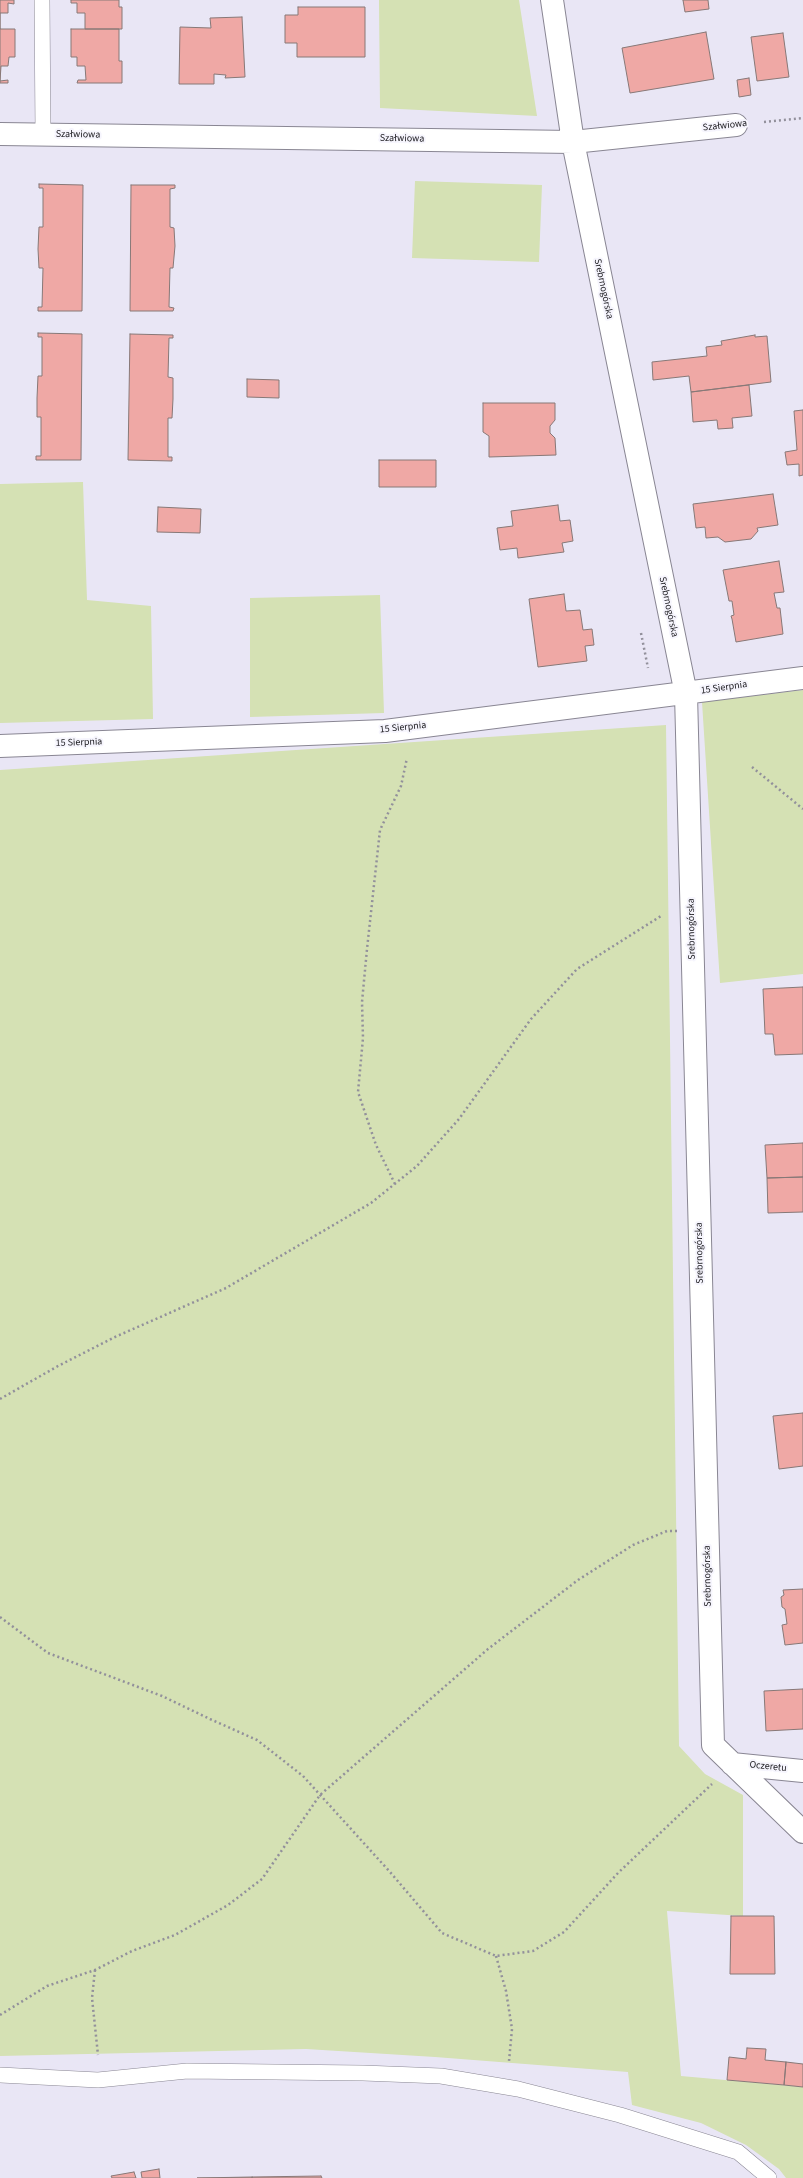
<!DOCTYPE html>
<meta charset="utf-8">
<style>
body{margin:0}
canvas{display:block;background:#e9e6f5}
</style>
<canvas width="803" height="2178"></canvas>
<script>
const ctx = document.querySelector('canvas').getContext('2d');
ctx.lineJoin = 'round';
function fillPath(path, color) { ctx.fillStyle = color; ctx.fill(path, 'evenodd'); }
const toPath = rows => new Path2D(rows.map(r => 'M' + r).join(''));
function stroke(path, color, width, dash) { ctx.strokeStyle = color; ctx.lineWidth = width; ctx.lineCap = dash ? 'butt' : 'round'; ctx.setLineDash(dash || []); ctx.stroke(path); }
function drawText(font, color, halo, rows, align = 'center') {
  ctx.font = font + ' "Source Sans 3",sans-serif'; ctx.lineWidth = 4; ctx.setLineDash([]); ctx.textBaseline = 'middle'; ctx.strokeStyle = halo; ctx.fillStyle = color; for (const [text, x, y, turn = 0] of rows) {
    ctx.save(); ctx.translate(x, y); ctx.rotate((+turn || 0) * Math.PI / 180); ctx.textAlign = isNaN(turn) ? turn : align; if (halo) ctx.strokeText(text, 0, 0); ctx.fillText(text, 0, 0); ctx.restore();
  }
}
const green = toPath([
 [379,0,519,0,537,116,380,108],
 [415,181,542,185,539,262,412,258],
 [83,482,87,600,151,606,153,719,0,723,0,484],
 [380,595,384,713,250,717,250,598],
 [803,690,803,974,720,983,702,702],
 [666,725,679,1746,705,1774,743,1795,743,1916,667,1911,681,2076,803,2087,803,2178,786,2178,779,2169,746,2145,701,2123,632,2105,628,2072,435,2057,306,2049,0,2056,0,770]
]);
const building = toPath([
 [0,0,14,0,14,4,8,3,8,13,0,13,0,29,0,0],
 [71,0,119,0,119,7,122,7,122,29,85,29,85,13,77,13,77,3,71,3,71,0],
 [683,0,708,0,709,9,685,12,683,0],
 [298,7,365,7,365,57,297,57,297,43,285,43,285,15,298,15,298,7],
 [242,17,245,77,225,78,226,75,214,74,214,84,179,84,180,27,211,28,210,18,242,17],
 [0,29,15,29,15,57,9,57,8,66,1,66,0,81,8,80,8,83,0,83,0,29],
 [71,29,119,29,119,61,122,61,122,83,77,83,78,80,86,80,85,66,77,66,77,57,71,57,71,29],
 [706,32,714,79,630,93,622,48,706,32],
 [783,33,789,77,757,81,751,37,783,33],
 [749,78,751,95,739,97,737,80,749,78],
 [39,184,83,185,82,311,38,311,38,307,42,307,43,268,39,268,38,249,39,227,43,227,43,188,39,188,39,184],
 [131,185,175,185,175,188,170,189,170,227,174,228,175,246,173,268,170,268,169,307,174,308,173,311,130,311,131,185],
 [38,333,82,334,81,460,36,460,36,456,41,456,41,417,37,417,37,398,38,376,42,376,42,337,38,337,38,333],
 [130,334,173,335,173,338,169,338,168,377,173,378,173,399,172,418,168,418,168,457,172,457,172,461,128,460,130,334],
 [755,335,755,337,767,336,771,382,691,392,689,376,653,380,652,362,707,356,706,347,722,345,721,341,755,335],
 [247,379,279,380,279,398,247,397,247,379],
 [749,385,752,416,732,418,733,428,718,429,717,420,693,422,691,392,749,385],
 [483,403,555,403,555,420,550,426,550,433,555,438,556,455,489,457,489,436,483,432,483,403],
 [803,410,803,475,799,476,799,464,787,465,785,452,797,450,794,411,803,410],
 [379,460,436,460,436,487,379,487,379,460],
 [773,494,778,525,757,528,758,531,751,539,725,542,718,537,706,538,705,527,696,528,693,504,773,494],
 [558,505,560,521,570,520,573,541,562,543,564,552,518,558,517,548,500,550,497,528,513,526,511,511,558,505],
 [158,507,201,509,200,533,157,532,158,507],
 [779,561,784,592,774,593,777,608,780,608,783,634,736,642,732,619,731,616,734,615,732,601,729,601,723,570,779,561],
 [564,594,566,611,580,610,583,630,592,629,594,645,585,646,587,661,538,667,529,599,564,594],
 [803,987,803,1054,775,1055,773,1034,765,1034,763,989,803,987],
 [803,1143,803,1177,767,1178,765,1145,803,1143],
 [803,1177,803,1212,768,1213,767,1178,803,1177],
 [803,1413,803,1466,779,1469,773,1416,803,1413],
 [803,1589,803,1643,785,1645,782,1625,787,1624,785,1609,782,1607,781,1597,784,1595,783,1590,803,1589],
 [803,1689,803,1729,766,1731,764,1691,803,1689],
 [731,1916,774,1916,775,1974,730,1974,731,1916],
 [747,2048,766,2049,765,2060,786,2062,784,2085,727,2080,729,2057,746,2059,747,2048],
 [786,2062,803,2064,803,2087,784,2085,786,2062],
 [159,2169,160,2178,142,2178,141,2172,159,2169],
 [134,2172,136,2178,112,2178,111,2176,134,2172],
 [321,2176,322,2178,252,2178,252,2177,321,2176],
 [252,2177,252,2178,197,2178,252,2177]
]);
const path = toPath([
 [764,122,803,118],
 [641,633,648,668],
 [752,767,803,809],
 [395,1184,376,1145,358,1092,363,1038,362,1002,367,949,380,830,401,786,407,758],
 [0,1399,58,1366,115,1337,226,1288,371,1203,417,1166,459,1119,531,1019,577,969,661,916],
 [0,1617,48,1653,162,1696,210,1719,257,1740,303,1776,390,1872,442,1933,496,1956,533,1951,564,1932,618,1873,712,1784],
 [496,1956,506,1991,512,2029,509,2061],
 [95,1970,92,1998,98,2055],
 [0,2015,47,1986,95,1970,132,1951,175,1935,228,1905,262,1879,320,1795,488,1649,578,1580,633,1545,667,1531,679,1531]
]);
const service = toPath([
 [42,0,43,135],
 [0,2075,98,2080,187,2071,363,2073,441,2076,518,2089,620,2115,738,2152,769,2178]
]);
const minor = toPath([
 [552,0,573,142,686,694,713,1745,803,1832],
 [0,134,573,142,736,125],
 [0,746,385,731,803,678],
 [732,1764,803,1771]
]);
const streetNames = [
 ["Szałwiowa",725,126,-6],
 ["Szałwiowa",78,135,1],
 ["Szałwiowa",402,139,1],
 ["Srebrnogórska",603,289,78],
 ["Srebrnogórska",668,607,78],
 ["15 Sierpnia",724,688,-8],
 ["15 Sierpnia",403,728,-6],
 ["15 Sierpnia",79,743,-2],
 ["Srebrnogórska",692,929,-91],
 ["Srebrnogórska",700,1253,-91],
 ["Srebrnogórska",708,1576,-91],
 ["Oczeretu",768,1767,6]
];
fillPath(green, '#d5e1b4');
fillPath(building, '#efa8a5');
stroke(building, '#877877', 1);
stroke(service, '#898693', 16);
stroke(minor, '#898693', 24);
stroke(path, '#92909b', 2.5, [2, 3]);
stroke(service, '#fff', 15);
stroke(minor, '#fff', 22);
drawText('10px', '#212025', '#f6f5fd', streetNames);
</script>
